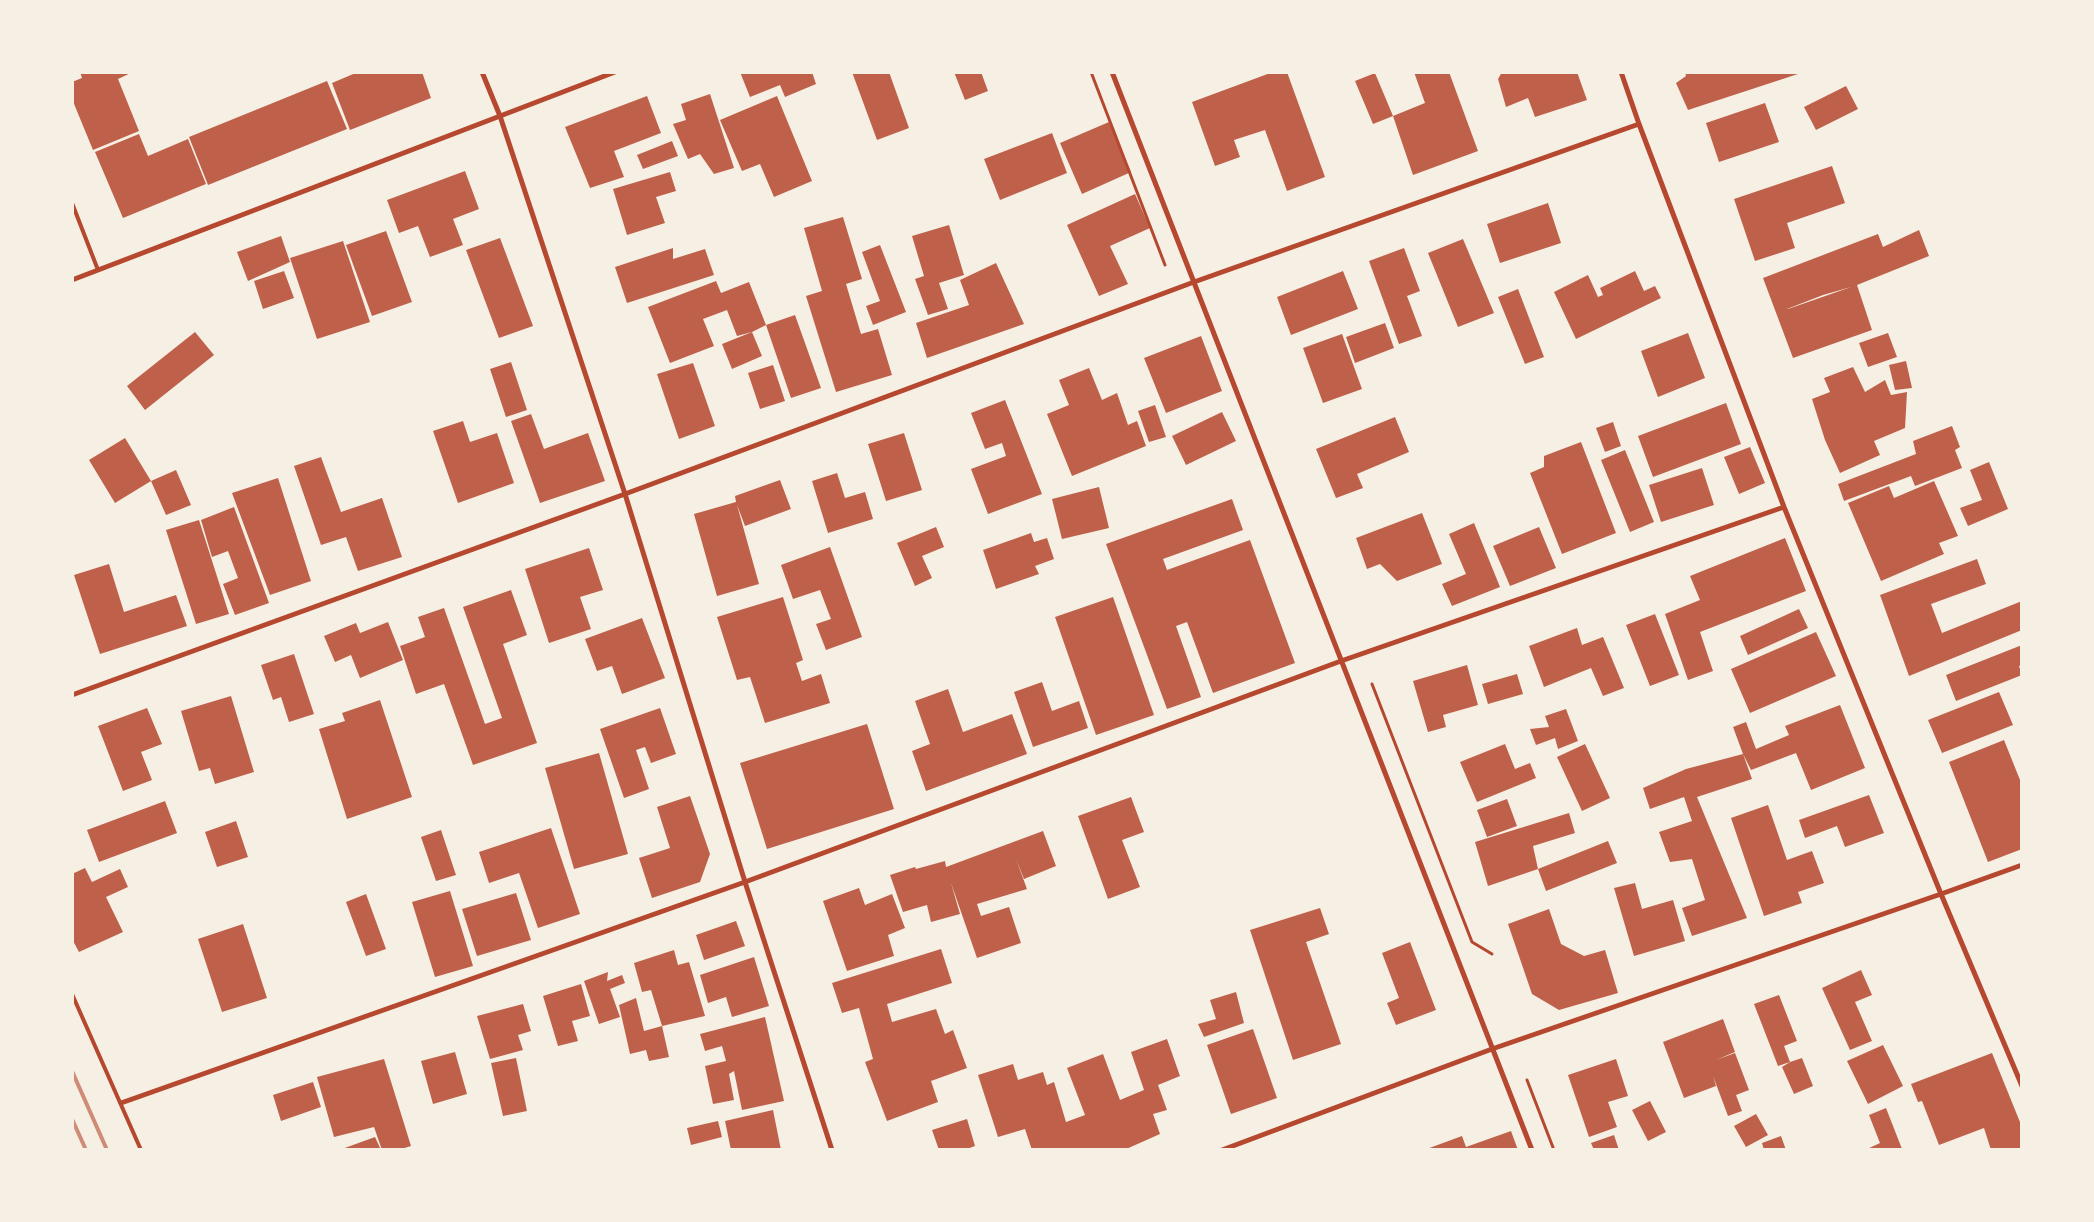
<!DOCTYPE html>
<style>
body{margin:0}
#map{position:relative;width:2094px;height:1222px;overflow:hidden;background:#f6efe4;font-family:Bitter,serif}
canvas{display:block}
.frame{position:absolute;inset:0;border:74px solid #f6efe4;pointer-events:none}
</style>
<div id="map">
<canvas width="2094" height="1222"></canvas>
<div class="frame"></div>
</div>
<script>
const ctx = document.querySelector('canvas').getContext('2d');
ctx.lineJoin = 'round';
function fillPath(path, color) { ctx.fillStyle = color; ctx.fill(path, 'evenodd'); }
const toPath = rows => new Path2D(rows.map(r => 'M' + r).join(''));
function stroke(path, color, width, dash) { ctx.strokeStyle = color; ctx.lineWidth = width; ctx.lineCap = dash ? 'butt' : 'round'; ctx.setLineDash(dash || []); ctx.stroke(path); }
const building = toPath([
 [80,72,133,72,118,79,139,131,93,150,72,99,72,82,82,78],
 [358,72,422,72,431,98,350,130,332,83],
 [740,72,812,72,816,84,785,97,780,85,750,97],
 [852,72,889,72,909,128,877,140],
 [954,72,981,72,988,91,965,100],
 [1273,72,1287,72,1325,177,1287,191,1265,130,1234,140,1240,157,1215,166,1192,102],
 [1414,72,1449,72,1478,151,1413,175,1393,116,1373,124,1355,81,1375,73,1393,116,1425,103],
 [1502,72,1577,72,1587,100,1535,117,1528,98,1506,107,1498,79],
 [1685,72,1801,72,1801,73,1688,110,1676,83,1686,76],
 [327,81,347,129,208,185,189,137],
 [1846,86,1858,109,1816,130,1804,107],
 [710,94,734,168,714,174,700,154,688,159,673,124,686,120,681,104],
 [647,96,661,133,614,151,624,177,590,188,565,127],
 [777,96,812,181,774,197,760,164,742,171,720,120],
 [1765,103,1779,142,1719,162,1706,123],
 [1109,122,1131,172,1082,194,1060,143],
 [1052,133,1067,173,1000,200,984,159],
 [139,134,148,156,188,139,206,184,123,218,95,152],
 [672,141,678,156,643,169,637,155],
 [1832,166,1845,203,1787,223,1795,248,1755,261,1734,199],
 [465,171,479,209,453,219,463,245,430,257,418,226,399,233,387,200],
 [670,172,676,191,656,197,665,223,627,235,613,189],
 [1135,194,1150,228,1110,246,1128,284,1099,296,1067,225],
 [1548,203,1561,243,1500,263,1487,224],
 [843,217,862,279,846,284,861,334,878,329,892,375,836,392,806,296,822,291,804,228],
 [949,225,964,275,939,283,948,309,928,315,915,279,924,276,912,236],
 [1919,230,1929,256,1857,285,1872,330,1793,358,1763,278,1878,234,1883,247],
 [1851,287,1788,309,1787,309,1823,295],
 [386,231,412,302,372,316,346,245],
 [281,236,290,262,248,281,237,252],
 [500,238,533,326,499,338,466,250],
 [1463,239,1494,313,1458,327,1428,253],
 [343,241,370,322,317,339,290,258],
 [880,245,906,312,873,325,866,306,880,301,862,252],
 [673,248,673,259,705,249,714,275,627,303,615,267],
 [1404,248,1420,291,1407,296,1422,336,1399,344,1369,261],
 [996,263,1024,324,927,358,916,323,969,305,960,280],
 [284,271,294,298,263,309,254,281],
 [1343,271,1358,309,1291,335,1277,297],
 [1635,271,1644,291,1655,286,1661,298,1576,339,1554,292,1588,275,1598,297,1603,295,1600,288],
 [716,281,721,293,749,282,766,325,752,332,762,356,732,369,722,344,752,332,737,336,727,310,703,319,714,346,670,363,648,307],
 [1518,289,1544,357,1525,364,1498,297],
 [795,315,821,388,791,398,766,325],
 [1385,323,1394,348,1355,363,1346,337],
 [195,332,214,355,145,410,127,386],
 [1688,333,1705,378,1658,397,1641,351],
 [1888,333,1897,357,1868,367,1859,343],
 [1342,334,1362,389,1323,403,1303,348],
 [1201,336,1222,391,1166,413,1144,358],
 [1906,361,1912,388,1895,390,1889,365],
 [511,362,527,410,506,417,490,369],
 [693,363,715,426,679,439,657,374],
 [773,365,785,401,760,409,748,373],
 [1853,367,1865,392,1885,380,1891,395,1907,392,1905,428,1874,441,1880,455,1840,473,1825,440,1812,399,1830,392,1824,378],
 [1089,368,1102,400,1117,393,1128,425,1137,421,1146,446,1072,476,1047,414,1069,405,1059,380],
 [1005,400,1042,494,988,514,971,469,1006,456,1002,443,985,449,971,413],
 [1726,403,1741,444,1653,477,1638,436],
 [1155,405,1166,437,1149,442,1138,411],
 [1222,412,1236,441,1186,465,1172,436],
 [531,414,544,449,588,433,605,481,540,503,511,421],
 [1395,417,1409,452,1357,474,1363,488,1336,498,1316,449],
 [463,421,470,442,497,433,514,483,458,503,433,431],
 [1613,422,1621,446,1605,452,1596,428],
 [1952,426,1960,447,1955,450,1962,468,1915,486,1911,476,1844,501,1838,484,1916,454,1913,441],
 [904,433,922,490,886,501,868,444],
 [125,438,151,481,115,503,89,460],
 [1581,442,1616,533,1562,554,1530,473,1544,467,1544,456],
 [1750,447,1765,483,1739,494,1724,457],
 [1625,450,1654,522,1630,532,1601,460],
 [321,457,341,512,382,498,402,557,358,571,346,537,321,545,294,466],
 [1989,462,2008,509,1968,526,1960,508,1982,500,1970,470],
 [1702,468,1714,505,1661,522,1649,485],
 [176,470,191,505,166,515,151,481],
 [837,473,845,498,865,492,873,519,828,533,812,481],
 [278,478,311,581,270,595,232,493],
 [780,480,791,509,745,526,737,505,759,584,717,596,694,514,736,502,735,496],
 [1934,481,1958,536,1939,543,1944,554,1881,581,1848,503,1889,486,1894,498],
 [1099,487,1109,528,1062,539,1052,499],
 [1232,499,1243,530,1163,559,1167,570,1250,540,1295,663,1213,693,1187,622,1176,626,1201,697,1167,709,1106,544],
 [234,507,269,603,235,615,223,584,238,578,228,551,212,557,201,520],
 [1422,513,1442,564,1397,581,1380,564,1367,569,1356,538],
 [199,520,229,614,196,624,166,530],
 [1474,523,1500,587,1452,606,1442,584,1466,574,1449,534],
 [936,527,944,547,922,556,932,578,915,586,897,543],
 [1539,527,1556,568,1510,586,1493,546],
 [1031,533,1034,542,1047,538,1054,559,1035,566,1039,574,996,589,983,550],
 [1785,538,1806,591,1700,632,1713,671,1688,680,1665,614,1700,600,1690,576],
 [830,547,862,637,826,650,816,624,831,619,820,590,793,599,781,565],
 [589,548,603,590,580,597,591,629,549,643,525,569],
 [1977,559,1986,584,1931,604,1942,633,2022,601,2022,630,1909,676,1880,595],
 [109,564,124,612,176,595,187,626,100,654,74,575],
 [511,590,527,635,503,644,537,743,473,765,444,684,416,694,400,646,425,637,418,617,444,608,485,724,502,718,463,607],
 [783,597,803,660,796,663,802,681,821,674,830,703,765,723,750,677,737,680,717,617],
 [1113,597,1154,715,1096,735,1055,617],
 [1799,609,1808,628,1748,655,1740,636],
 [1655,614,1679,675,1650,686,1626,625],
 [642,618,665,678,622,694,612,666,597,671,585,639],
 [388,622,403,660,360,678,351,655,335,662,324,636,356,623,360,633],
 [1577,628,1582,645,1603,637,1624,688,1603,696,1591,668,1544,687,1529,646],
 [1816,632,1836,676,1750,713,1731,669],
 [2022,645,2022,665,2019,666,2022,675,1956,701,1946,675],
 [294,654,314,714,289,722,281,697,273,700,261,665],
 [1467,665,1478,705,1443,715,1446,727,1428,732,1413,681],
 [1517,674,1523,694,1488,704,1482,684],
 [1042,682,1052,711,1079,701,1088,728,1033,747,1014,692],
 [948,689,963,732,1012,714,1027,754,926,791,912,751,930,744,915,701],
 [1999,692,2013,725,1942,753,1928,720],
 [231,696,254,772,215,784,210,768,199,771,181,711],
 [380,700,412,797,347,819,319,729,345,721,342,713],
 [1840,705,1865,768,1811,790,1796,753,1751,770,1743,754,1752,779,1697,797,1747,918,1692,936,1682,908,1705,900,1692,859,1670,862,1659,832,1692,821,1684,797,1650,809,1643,788,1686,769,1743,754,1733,727,1746,722,1756,749,1789,735,1785,726],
 [147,708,162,744,141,752,152,780,123,791,98,726],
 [660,708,676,754,651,763,645,747,636,750,649,789,624,798,600,729],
 [1566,709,1578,741,1558,749,1555,738,1536,745,1530,729,1549,727,1545,716],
 [867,724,894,809,767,849,740,763],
 [2004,740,2022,785,2022,849,1988,862,1949,762],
 [1505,744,1515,769,1530,763,1536,778,1477,802,1460,762],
 [1585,744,1610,798,1582,811,1557,757],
 [599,753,628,854,574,869,545,768],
 [1869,795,1884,833,1845,847,1837,826,1805,838,1799,820],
 [690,796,710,854,700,882,652,898,639,858,670,848,657,807],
 [1131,797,1144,832,1122,840,1140,887,1108,899,1078,816],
 [1507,799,1517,826,1487,837,1477,810],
 [165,801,177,833,99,862,87,830],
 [1768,805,1787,860,1812,851,1824,883,1798,892,1802,903,1764,916,1731,818],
 [1569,813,1575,833,1533,846,1538,869,1608,841,1617,863,1546,891,1538,869,1488,886,1475,842],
 [236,821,248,857,217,867,205,832],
 [551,828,580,914,538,928,519,873,489,883,479,852],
 [441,830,456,875,436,881,421,837],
 [1043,831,1056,866,1024,879,1016,859,1027,889,977,904,981,916,1009,907,1021,943,977,958,951,883,960,914,931,922,927,905,903,912,890,875,915,867,916,869,945,861,946,867],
 [85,868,92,882,120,869,128,887,106,897,123,932,79,952,72,939,72,874],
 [1635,883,1642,909,1673,900,1685,941,1634,956,1614,888],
 [859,888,865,905,892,894,905,928,888,935,894,956,847,971,823,901],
 [450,891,473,966,435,977,412,902],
 [516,893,531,940,477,956,462,909],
 [366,894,386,949,366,956,346,902],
 [1320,908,1329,934,1306,942,1341,1044,1293,1060,1250,930],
 [1549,909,1561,944,1584,956,1605,950,1618,993,1559,1010,1532,994,1508,924],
 [736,921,745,946,704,960,696,935],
 [243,924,267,998,222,1012,198,939],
 [1410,942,1436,1010,1396,1025,1387,1003,1399,998,1382,953],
 [941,949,952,983,887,1004,892,1022,936,1009,945,1034,953,1030,967,1068,931,1081,938,1102,887,1121,865,1062,873,1059,859,1008,842,1013,832,983],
 [674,950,678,965,689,962,705,1016,662,1026,651,990,642,992,634,963],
 [754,957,769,1006,732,1017,726,997,708,1003,700,975],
 [1861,970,1872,995,1855,1002,1872,1041,1850,1050,1822,988],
 [608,972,607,981,622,975,625,983,610,989,620,1017,599,1024,584,981],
 [581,984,590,1016,572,1021,578,1041,558,1046,543,996],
 [1236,992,1244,1023,1204,1037,1198,1024,1216,1019,1210,1000],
 [1779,995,1797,1041,1784,1046,1790,1062,1802,1058,1813,1086,1794,1094,1782,1067,1790,1062,1778,1066,1754,1004],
 [636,998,644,1031,662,1026,669,1057,649,1061,646,1050,630,1054,619,1005],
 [523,1004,531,1031,518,1035,523,1050,490,1059,477,1016],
 [765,1017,784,1101,742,1110,734,1071,729,1074,734,1100,713,1104,705,1066,726,1061,722,1046,705,1051,700,1034],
 [1723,1019,1735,1052,1716,1060,1735,1053,1749,1090,1736,1095,1742,1111,1728,1116,1713,1076,1716,1086,1684,1098,1663,1042],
 [1253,1029,1277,1098,1231,1114,1207,1045],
 [1167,1039,1180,1076,1158,1085,1167,1110,1153,1114,1160,1134,1124,1150,1032,1150,1025,1129,998,1137,978,1075,1013,1064,1018,1080,1043,1072,1047,1085,1054,1082,1066,1122,1085,1115,1067,1068,1103,1054,1120,1100,1144,1090,1131,1052],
 [1883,1045,1903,1086,1868,1104,1847,1061],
 [455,1052,467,1094,433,1104,421,1061],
 [1992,1053,2022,1127,2022,1148,1991,1150,1984,1128,1939,1145,1922,1101,1918,1102,1911,1084],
 [516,1058,527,1111,503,1116,491,1063],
 [384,1059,411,1146,398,1150,382,1150,374,1127,334,1137,317,1077],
 [1616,1059,1628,1096,1608,1102,1617,1127,1589,1137,1568,1075],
 [313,1082,321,1107,281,1121,273,1095],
 [1650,1101,1666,1132,1648,1141,1632,1110],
 [1886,1108,1902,1149,1865,1150,1880,1143,1869,1115],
 [773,1110,781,1150,731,1150,725,1121],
 [1756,1114,1768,1135,1746,1147,1734,1126],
 [967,1119,975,1146,964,1150,939,1150,932,1130],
 [718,1121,722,1137,691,1145,687,1128],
 [1511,1131,1518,1150,1424,1150,1462,1136,1466,1147],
 [1614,1135,1619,1150,1594,1150,1591,1143],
 [1781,1136,1786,1150,1764,1150,1762,1143],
 [375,1137,381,1150,342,1150,342,1149]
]);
const path = toPath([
 [1091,72,1165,265],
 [1372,684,1472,942,1492,954],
 [1527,1080,1554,1150]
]);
const service = toPath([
 [72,203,98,270],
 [72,994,141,1150]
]);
const minor = toPath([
 [482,72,500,116,625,494,745,882,832,1150],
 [1112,72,1532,1150],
 [1621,72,1639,124,1784,507,1941,894,2022,1086],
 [72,280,615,72],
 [72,695,625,494,1194,282,1639,124],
 [121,1103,745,882,1341,661,1784,507],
 [1222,1150,1492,1049,1941,894,2022,865]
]);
const rail = toPath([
 [72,1071,107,1150],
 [72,1119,86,1150]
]);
fillPath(building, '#bf614a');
stroke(path, '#b5482f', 3);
stroke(service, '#b5482f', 4);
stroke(minor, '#b5482f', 5);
stroke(rail, '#cf8b77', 4);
</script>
